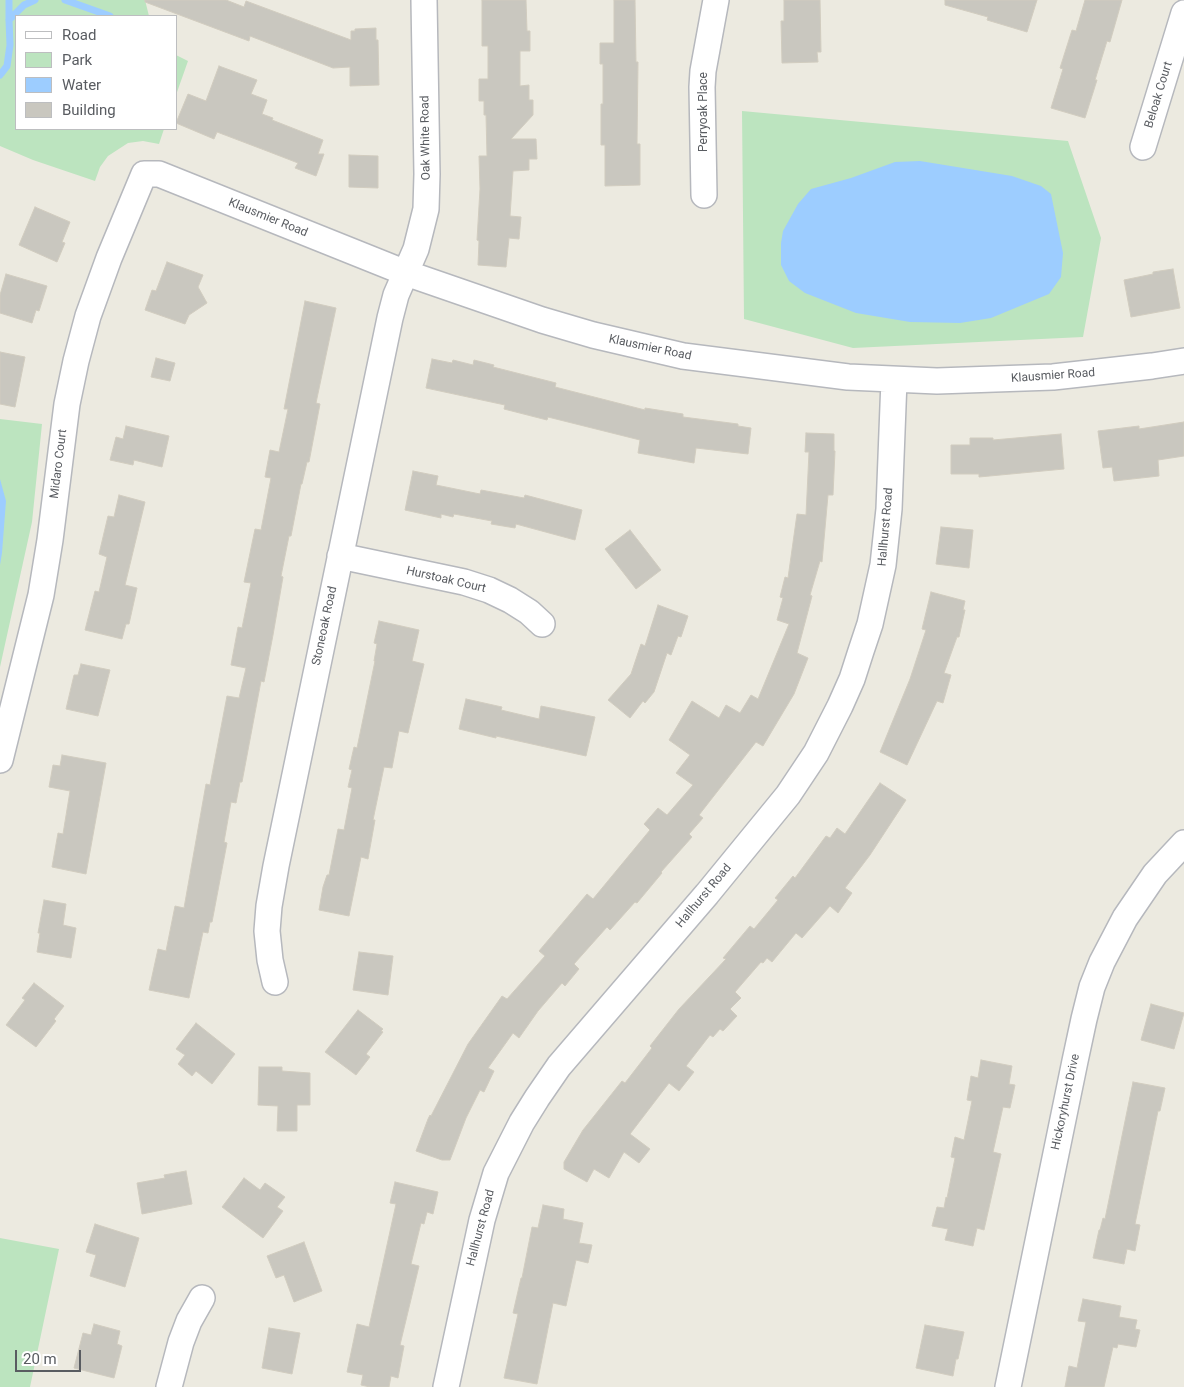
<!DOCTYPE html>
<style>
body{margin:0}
#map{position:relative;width:1184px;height:1387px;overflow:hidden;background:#eceae0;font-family:Roboto,sans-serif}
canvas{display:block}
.legend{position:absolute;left:15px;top:15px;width:162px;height:115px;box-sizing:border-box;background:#fff;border:1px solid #bdbec0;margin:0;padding:6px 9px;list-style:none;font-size:15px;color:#595c61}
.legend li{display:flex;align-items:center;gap:10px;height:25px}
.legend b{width:25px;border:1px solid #bdbec0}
.scale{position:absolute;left:15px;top:1350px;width:66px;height:22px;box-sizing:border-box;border:2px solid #595c61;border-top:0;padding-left:6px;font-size:15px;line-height:18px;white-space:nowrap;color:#595c61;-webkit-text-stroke:4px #fff;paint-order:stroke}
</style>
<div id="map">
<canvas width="1184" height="1387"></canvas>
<ul class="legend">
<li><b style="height:6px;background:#fff"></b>Road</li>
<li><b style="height:14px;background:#bce4bf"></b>Park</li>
<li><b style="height:14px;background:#9dcdff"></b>Water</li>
<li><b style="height:14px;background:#c9c7bf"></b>Building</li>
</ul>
<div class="scale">20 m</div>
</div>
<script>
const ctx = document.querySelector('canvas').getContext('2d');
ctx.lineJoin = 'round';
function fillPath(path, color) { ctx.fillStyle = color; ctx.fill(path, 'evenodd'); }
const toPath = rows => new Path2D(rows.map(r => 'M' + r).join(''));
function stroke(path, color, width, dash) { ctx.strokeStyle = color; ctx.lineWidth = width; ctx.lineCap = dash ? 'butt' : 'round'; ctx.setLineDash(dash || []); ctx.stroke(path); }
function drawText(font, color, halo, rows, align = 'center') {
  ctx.font = font + ' Roboto,sans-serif'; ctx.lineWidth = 4; ctx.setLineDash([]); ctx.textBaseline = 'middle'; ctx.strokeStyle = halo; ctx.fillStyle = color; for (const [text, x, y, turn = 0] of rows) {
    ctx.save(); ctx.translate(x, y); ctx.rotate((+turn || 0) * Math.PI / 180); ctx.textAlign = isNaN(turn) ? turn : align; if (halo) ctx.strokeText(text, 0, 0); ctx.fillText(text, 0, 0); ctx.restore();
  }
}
const green = toPath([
 [0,0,145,0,149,16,16,16,16,129,164,129,159,144,143,141,128,143,108,156,100,167,95,181,33,160,0,146],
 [176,55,188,61,176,95],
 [742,111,1068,141,1101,238,1083,337,853,348,744,319],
 [0,419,42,424,32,522,0,667],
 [0,1238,59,1249,30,1387,0,1387]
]);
const water = toPath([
 [920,161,1012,176,1041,186,1051,194,1063,253,1061,277,1049,294,991,318,960,323,910,322,856,313,805,293,789,281,781,265,781,243,783,231,798,204,811,189,851,178,895,162],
 [0,479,6,501,2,553,0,565]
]);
const stream = toPath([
 [65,0,110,16],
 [9,20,24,5,35,0],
 [0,75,7,66,10,45,9,20,9,0]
]);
const building = toPath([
 [145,0,226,0,244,7,246,1,351,40,351,31,355,31,355,29,376,28,376,40,378,40,379,85,350,86,350,67,333,68,250,36,249,41,145,2,145,0],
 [482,0,526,0,527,31,530,31,530,51,520,51,520,86,529,85,529,100,533,100,533,115,511,139,536,139,537,159,529,159,529,170,513,171,510,216,521,217,519,239,509,238,506,267,478,265,479,241,477,240,480,189,479,156,487,156,486,115,484,115,484,101,479,101,479,79,488,79,488,46,482,46,482,0],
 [614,0,635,0,636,62,638,62,637,144,640,144,640,185,605,186,605,145,601,145,601,104,603,104,603,64,600,64,600,43,614,43,614,0],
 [784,0,820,0,821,52,817,52,818,62,782,63,781,21,784,21,784,0],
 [945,0,1037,0,1027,32,987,20,988,17,945,5,945,0],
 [1085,0,1122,0,1110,42,1107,41,1095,80,1097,80,1085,118,1051,108,1063,69,1060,68,1072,30,1076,31,1085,0],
 [219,66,257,80,251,94,267,100,262,114,273,118,272,120,323,140,318,154,324,154,316,176,295,168,298,163,267,151,217,132,214,139,176,123,188,94,206,101,219,66],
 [349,155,378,156,378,188,349,187,349,155],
 [35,207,70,222,62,242,65,243,57,262,19,245,35,207],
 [167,262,203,275,198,287,207,303,189,315,185,324,145,310,152,290,156,291,167,262],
 [1173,269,1180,308,1131,317,1124,280,1153,274,1153,272,1173,269],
 [6,274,47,286,39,311,36,310,32,323,0,313,0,295,6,274],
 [305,301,336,308,316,403,320,404,309,462,307,462,302,484,301,484,291,536,289,536,281,576,283,577,273,635,264,682,261,681,242,782,240,782,236,803,231,802,224,842,227,843,212,922,210,922,208,933,203,932,189,998,149,990,158,949,166,951,175,906,184,908,206,784,210,785,227,696,239,698,246,668,231,665,238,627,242,628,251,583,244,582,255,529,261,530,271,478,265,477,270,450,279,452,288,409,284,409,305,301],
 [0,352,25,357,15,407,0,404,0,352],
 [156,358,175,363,170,381,151,377,156,358],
 [432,359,452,363,453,360,473,365,474,360,494,365,493,367,556,383,555,387,645,410,645,408,683,414,683,417,738,424,738,426,751,428,748,454,696,448,694,463,638,453,640,440,548,417,547,420,504,409,505,405,426,388,432,359],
 [1184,422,1184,456,1158,460,1159,476,1114,481,1112,467,1103,468,1098,431,1139,426,1139,429,1184,422],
 [126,426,169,436,162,467,134,460,133,465,110,460,116,437,123,439,126,426],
 [806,433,834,434,834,451,835,451,833,495,828,495,822,562,820,561,810,595,812,596,797,653,808,658,794,694,763,746,756,742,699,815,703,818,689,834,692,837,661,872,662,873,637,903,635,902,610,930,607,927,574,964,579,969,565,986,562,983,538,1011,519,1038,513,1033,488,1068,494,1071,484,1092,480,1090,466,1118,450,1160,442,1160,416,1151,428,1119,430,1115,431,1116,468,1044,502,996,507,999,545,956,539,951,587,894,593,899,650,830,644,824,658,808,667,815,693,785,676,773,690,755,669,740,692,701,719,718,726,705,740,713,751,695,758,699,789,624,777,620,783,598,780,597,785,577,788,578,797,514,806,515,809,452,805,452,806,433],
 [1061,434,1064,469,979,477,979,474,951,474,951,445,970,445,970,438,993,438,993,440,1061,434],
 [413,471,438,476,436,485,480,494,481,490,524,498,525,495,582,510,575,540,516,524,515,528,491,524,492,521,454,514,453,517,441,514,441,518,405,510,413,471],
 [119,495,145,502,125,585,137,588,129,624,126,624,122,639,85,630,95,591,99,592,107,557,99,554,108,516,114,517,119,495],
 [941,527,973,530,969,568,936,564,941,527],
 [630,530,661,570,636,589,605,549,630,530],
 [931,592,965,601,963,610,965,610,959,637,957,637,944,673,951,675,943,703,937,701,907,765,880,752,910,679,926,630,922,629,931,592],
 [658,605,688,616,681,637,678,636,671,655,667,653,654,692,645,703,643,701,630,718,608,700,631,674,641,644,645,646,658,605],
 [379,621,419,630,412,661,424,664,408,733,399,731,392,768,384,767,373,820,375,820,368,859,361,857,349,916,319,910,323,887,327,875,329,875,338,829,344,830,352,788,348,787,352,770,349,769,354,747,357,748,375,661,374,661,377,644,374,643,379,621],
 [81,664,110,670,98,716,66,709,74,675,78,675,81,664],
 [466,699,502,707,501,710,539,719,541,706,595,717,586,756,496,736,496,738,459,729,466,699],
 [62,755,106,763,86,874,52,867,58,833,63,834,70,791,49,787,53,765,60,766,62,755],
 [880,783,906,800,870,855,845,888,852,893,838,913,830,906,802,938,796,933,772,962,767,958,763,963,761,962,735,992,741,998,730,1009,737,1016,723,1031,720,1029,713,1037,710,1035,686,1066,694,1072,679,1091,669,1083,630,1134,650,1149,639,1163,624,1152,609,1178,594,1169,587,1182,564,1169,564,1162,583,1130,622,1081,625,1083,652,1048,650,1046,679,1009,726,959,723,958,750,926,754,929,778,900,775,898,793,876,795,878,826,836,830,838,837,828,845,834,880,783],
 [44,900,66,904,63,925,76,928,71,958,37,952,40,933,38,933,44,900],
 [359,952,393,956,388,995,353,990,359,952],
 [34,983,64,1006,54,1019,56,1021,36,1047,6,1025,25,1000,22,998,34,983],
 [1151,1004,1184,1013,1174,1049,1141,1040,1151,1004],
 [358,1010,383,1029,381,1031,383,1032,366,1054,370,1057,356,1075,325,1052,358,1010],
 [196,1023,235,1054,212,1084,196,1071,192,1076,178,1064,185,1055,176,1049,196,1023],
 [981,1060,1012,1066,1009,1084,1015,1085,1010,1108,1003,1107,993,1152,1001,1154,984,1230,977,1228,973,1246,945,1240,948,1229,932,1226,937,1207,944,1208,946,1197,947,1198,955,1158,951,1157,955,1137,964,1140,972,1101,967,1100,971,1076,978,1078,981,1060],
 [259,1067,282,1067,282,1071,310,1073,310,1105,297,1105,297,1131,277,1131,278,1106,258,1105,259,1067],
 [1133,1082,1165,1088,1160,1111,1158,1111,1135,1224,1140,1225,1135,1251,1127,1249,1124,1264,1093,1258,1099,1230,1100,1230,1103,1218,1105,1219,1133,1082],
 [186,1171,192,1204,142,1214,137,1183,165,1178,164,1175,186,1171],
 [244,1178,260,1190,265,1183,285,1197,277,1207,283,1211,263,1238,222,1207,244,1178],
 [395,1182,438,1192,433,1214,427,1212,424,1224,421,1223,411,1264,419,1266,400,1345,404,1346,398,1378,391,1376,389,1387,370,1387,361,1385,363,1375,347,1372,357,1324,369,1327,396,1204,390,1203,395,1182],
 [543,1205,564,1209,563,1219,583,1223,579,1243,592,1245,588,1263,576,1260,566,1306,553,1303,537,1384,504,1378,518,1314,513,1313,521,1278,522,1278,532,1227,538,1228,543,1205],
 [95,1224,139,1238,125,1287,90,1276,96,1255,86,1252,95,1224],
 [304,1242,322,1291,294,1302,284,1275,276,1278,267,1256,304,1242],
 [1083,1299,1121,1306,1119,1317,1137,1320,1135,1329,1140,1330,1136,1347,1118,1344,1117,1348,1113,1347,1104,1387,1065,1387,1069,1366,1077,1368,1086,1322,1078,1321,1083,1299],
 [94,1324,120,1331,117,1344,122,1346,114,1378,74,1368,83,1333,91,1335,94,1324],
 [925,1325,964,1332,958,1359,956,1359,953,1376,916,1368,925,1325],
 [269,1328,300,1333,292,1374,262,1368,269,1328]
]);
const minor = toPath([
 [1143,147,1184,13],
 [704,195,702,87,703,71,716,0],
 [340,556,464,582,489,590,510,600,529,612,542,624],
 [0,760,41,595,50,540,67,404,76,361,88,316,109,258,144,174,159,174,406,273,542,320,593,335,683,356,848,377,937,381,1053,377,1152,366,1184,361],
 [275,982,270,960,267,931,269,906,276,866,390,318,396,295,416,249,426,209,427,174,424,0],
 [169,1387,181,1342,189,1321,202,1298],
 [446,1387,482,1220,496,1173,522,1122,537,1098,559,1066,707,894,788,795,816,753,840,706,852,679,861,651,870,624,883,565,889,509,894,380],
 [1008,1387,1075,1061,1084,1019,1092,987,1102,962,1125,918,1155,874,1184,843]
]);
const streetNames = [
 ["Beloak Court",1159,95,-73],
 ["Perryoak Place",704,112,-90],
 ["Oak White Road",426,138,-91],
 ["Klausmier Road",268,218,22],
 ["Klausmier Road",650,348,12],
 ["Klausmier Road",1053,376,-4],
 ["Midaro Court",59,464,-83],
 ["Hallhurst Road",886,527,-85],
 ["Hurstoak Court",446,580,13],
 ["Stoneoak Road",325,626,-78],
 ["Hallhurst Road",704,896,-50],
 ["Hickoryhurst Drive",1066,1102,-78],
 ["Hallhurst Road",481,1228,-75]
];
fillPath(green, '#bce4bf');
fillPath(water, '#9dcdff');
stroke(stream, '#9dcdff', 7);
fillPath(building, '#c9c7bf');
stroke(building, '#d1ccbf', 1);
stroke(minor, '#b6b8bd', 28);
stroke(minor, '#fff', 25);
drawText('12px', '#595c61', '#fff', streetNames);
</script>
